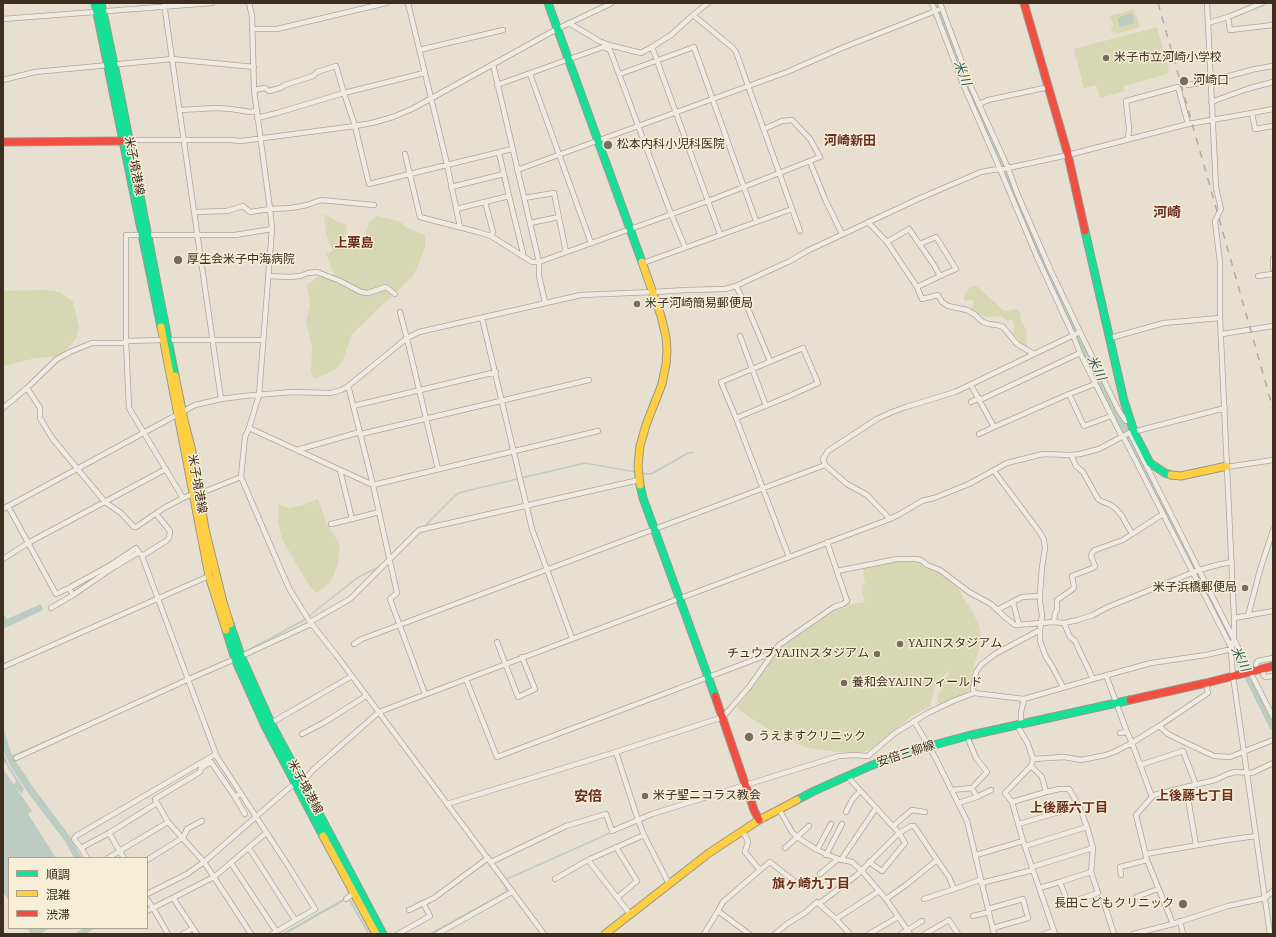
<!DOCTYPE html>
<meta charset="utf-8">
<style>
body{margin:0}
#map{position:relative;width:1276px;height:937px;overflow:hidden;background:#e7e0d1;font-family:"IBM Plex Serif","Noto Sans JP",serif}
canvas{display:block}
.frame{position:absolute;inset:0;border:4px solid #3d2e20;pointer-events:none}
.legend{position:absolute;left:8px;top:857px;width:140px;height:72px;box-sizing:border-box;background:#f7eed8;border:1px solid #ada18e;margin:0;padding:5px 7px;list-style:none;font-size:12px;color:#3d2e20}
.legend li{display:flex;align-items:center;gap:8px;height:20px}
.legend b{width:20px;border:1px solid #ada18e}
</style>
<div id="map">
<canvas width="1276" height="937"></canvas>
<div class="frame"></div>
<ul class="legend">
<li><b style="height:5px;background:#16e098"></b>順調</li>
<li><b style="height:5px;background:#ffcf43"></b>混雑</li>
<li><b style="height:5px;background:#f24e42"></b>渋滞</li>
</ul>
</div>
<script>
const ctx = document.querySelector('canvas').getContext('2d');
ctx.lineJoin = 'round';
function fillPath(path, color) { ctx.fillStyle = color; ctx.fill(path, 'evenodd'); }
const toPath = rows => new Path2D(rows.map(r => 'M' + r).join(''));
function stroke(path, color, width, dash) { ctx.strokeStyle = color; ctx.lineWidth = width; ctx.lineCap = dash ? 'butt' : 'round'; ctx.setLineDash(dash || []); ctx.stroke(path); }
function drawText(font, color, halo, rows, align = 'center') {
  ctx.font = font + ' "IBM Plex Serif","Noto Sans JP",serif'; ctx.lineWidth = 3; ctx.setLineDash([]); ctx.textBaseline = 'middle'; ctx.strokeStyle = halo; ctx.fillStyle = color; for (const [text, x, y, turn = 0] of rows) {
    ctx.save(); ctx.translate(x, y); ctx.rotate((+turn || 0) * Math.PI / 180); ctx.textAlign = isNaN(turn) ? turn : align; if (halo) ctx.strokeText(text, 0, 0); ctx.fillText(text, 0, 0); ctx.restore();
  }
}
const green = toPath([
 [1134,9,1140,27,1116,34,1115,32,1112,33,1111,27,1114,26,1110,16],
 [1157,27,1169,70,1167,74,1124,86,1125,91,1100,98,1096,85,1084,88,1074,49],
 [324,214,339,222,347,225,344,243,362,244,370,221,376,216,399,221,407,228,425,235,425,248,414,275,352,334,343,360,335,370,314,379,311,371,312,347,306,321,310,304,307,285,317,277,335,277,326,254,333,251,326,233],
 [975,286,978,287,1004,311,1007,311,1014,309,1018,310,1021,315,1020,319,1027,331,1026,335,1027,347,1020,343,1018,338,1013,332,1015,327,1012,320,1007,321,1001,316,988,317,976,314,969,309,969,308,973,306,973,302,971,300,965,301,963,298,969,288],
 [44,290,60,292,73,302,79,326,76,339,60,356,36,358,3,366,3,291],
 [318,499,326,522,340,545,338,565,330,583,316,593,308,584,282,539,278,522,279,505,290,508,303,505],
 [915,561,920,562,927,567,939,572,958,588,963,598,972,611,979,625,981,638,979,650,972,673,972,686,967,693,938,704,938,696,944,680,949,675,949,671,940,679,934,689,930,707,912,716,869,750,864,752,837,752,808,748,787,740,757,722,737,708,781,648,833,611,842,606,865,602,861,585,865,584,863,569,897,562]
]);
const water = toPath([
 [1132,13,1135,23,1120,27,1117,18],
 [41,604,43,610,3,629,3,613,7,619],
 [3,728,11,752,17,763,33,787,71,838,82,858,74,858,65,841,28,793,10,766,3,749],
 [3,752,9,766,24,789,22,794,14,785,16,781,8,768,6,763,4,763,4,766,3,764],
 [3,769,32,811,28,814,56,858,9,858,9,901,3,892],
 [343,899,344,901,286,934,281,934],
 [351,900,370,934,368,934,349,901],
 [27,928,50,928,40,934,31,934],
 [84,928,95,928,86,934,74,934]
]);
const stream = toPath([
 [640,473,650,474,653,473,688,453,694,452],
 [423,528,458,493,585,463,636,472],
 [245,652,304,620,357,578,382,565],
 [191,676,226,660],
 [13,756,99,718],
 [507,879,610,833],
 [430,934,506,892,506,887,500,879]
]);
const river = toPath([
 [936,3,966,84,992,139,1044,265,1097,375,1204,586,1273,726]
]);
const street = toPath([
 [164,3,221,399],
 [249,3,252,16,254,90,270,209,272,229,259,395,249,428,245,437,241,477,281,570,290,590,310,622,337,656,544,934],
 [408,3,446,160,460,227],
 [932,3,963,84,1000,169,1037,257,1073,335,1080,353,1122,437],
 [940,3,972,89,1008,168,1017,193,1050,269,1080,332,1119,411,1126,421,1130,420],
 [1207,3,1216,188,1221,209,1215,221,1220,263,1220,318,1234,618,1234,638,1231,651,1233,676,1270,934],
 [693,15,708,3],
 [1228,17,1230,30,1273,25],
 [3,19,212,3],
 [569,23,599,41,609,45],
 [1208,23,1228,17,1262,3],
 [253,29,277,29,386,3],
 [607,48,609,45,641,53,652,47],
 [419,50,503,30],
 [493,64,539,262,539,276,545,302],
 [424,73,344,93,355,126,369,184,512,149],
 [530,74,591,243],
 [620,74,694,47,756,221],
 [1211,79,1229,76,1255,69,1273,66],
 [3,80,35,72,172,59,254,67],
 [497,85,603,47,610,50,671,214,685,247],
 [1188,85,1211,81],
 [254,90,265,88,269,91,280,88,285,85,313,76,317,72,336,66,344,93,277,113,257,118],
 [1211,102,1247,89,1273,82],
 [979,104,988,100,1049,87],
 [1273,109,1252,113,1255,129,1273,126],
 [180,110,216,108,231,109,250,112,256,111],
 [1128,139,1129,128,1126,101,1178,87,1188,124],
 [128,140,230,140,241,141,355,126,372,123,393,117,412,109,557,29,612,3],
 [499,153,509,196],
 [405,154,420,217,478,232,491,236,532,262,539,262,708,201,820,157,810,139,792,120,782,121,764,129],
 [810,162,825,199,842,234],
 [517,170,787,72,842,48,938,10],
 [451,187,504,174],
 [524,198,554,193,566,252],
 [485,202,493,232,491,236],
 [456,209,509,196,523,253,522,256],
 [194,212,227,211,243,206,250,212,270,209,291,208,307,205,321,200,374,205],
 [868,222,887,242,917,287,922,299,938,295,942,302,948,306,967,310,974,314,983,322,989,324,997,325,1003,327,1017,344,1034,354],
 [530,223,559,217],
 [720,234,652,47,671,35,693,15,733,48,736,52,800,231],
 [887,242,909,229,934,265,940,276,917,287],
 [920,244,936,237,956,269,940,276],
 [1273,259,1273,268],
 [643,263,792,209],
 [268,276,290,277,300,276,308,273,317,272,340,281,361,292,368,293,386,287,395,294],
 [1258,276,1273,274],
 [736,286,749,311,770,361],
 [400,312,408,343,438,469],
 [482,318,532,529,572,638],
 [1222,334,1273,326],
 [740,336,766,406],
 [1110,338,1164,323,1220,318],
 [1095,384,1069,394,1084,426,1111,416],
 [971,385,994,427,1069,394],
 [347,387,349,389,373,485,397,593,390,599,425,694],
 [27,388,40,408,40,418,52,438,105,502,121,513,134,527,136,527,164,508,183,498],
 [980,400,1080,353],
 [971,402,979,398],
 [353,406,496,372],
 [3,408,27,388,57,359,70,352,92,343,123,343,126,341,163,340,263,340],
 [736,418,787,397,818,383,803,348,721,382,736,418,789,557],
 [249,428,373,485,598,431],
 [1130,433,1273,717],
 [361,434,589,380],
 [979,434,994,427],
 [1123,436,1163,514],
 [297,450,360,432],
 [825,465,847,484,867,495,890,519],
 [1227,467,1273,460],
 [340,470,352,519,379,512],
 [994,471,1041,534,1044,540,1045,548,1042,567,1040,593,1040,602,1042,615,1040,630,1040,641,1046,657,1052,666,1063,687],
 [241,477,206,491,193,494,183,498,129,408,126,341,126,235,235,235,272,229],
 [8,506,56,594,69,588,109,566,136,548,142,556,217,757,289,867,315,909,272,934],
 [3,509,195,405,221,399,244,396,292,392,331,393,341,390,347,387,407,338,419,332,581,295,653,292,687,290,725,289,736,286,755,277,790,261,807,251,918,199,981,172,992,170,1008,168,1068,155,1188,124,1252,113],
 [331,524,352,519],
 [142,556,166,541,169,538,170,531,157,515],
 [3,559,28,543,166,469],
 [111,568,111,569,139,552],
 [837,571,897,559,915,559,921,560,927,565,940,570,969,592,991,604,1006,618,1015,625,1054,622,1064,623,1078,620,1093,615,1108,607,1199,570,1221,564,1232,562],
 [69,588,73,595,111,569],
 [1013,602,1019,625],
 [51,608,73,595],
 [997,610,1022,597,1040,596],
 [1248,616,1260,570,1273,530],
 [1234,618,1273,611],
 [310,622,350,599,419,530,639,480],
 [1054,622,1055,613,1057,610,1057,600,1073,589,1074,587,1072,576,1093,568,1095,566,1091,556,1092,553,1095,550,1123,540,1132,534,1122,516,1116,509,1111,505,1101,501,1098,499,1083,472,1076,466,1071,455],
 [1064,623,1070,637,1075,641,1093,679],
 [497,642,518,697,535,689,522,657],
 [354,644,362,639,825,465,823,459,828,451,877,419,892,412,906,407,955,392,1080,332],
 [3,667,209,576],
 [1262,670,1264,676,1266,677,1273,676],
 [1257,671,1256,664,1258,661,1273,658],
 [1106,675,1127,732],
 [466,679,497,757,772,653],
 [974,693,973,689,976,672,981,665,995,654,1040,630],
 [914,721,935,757,967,821,994,934],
 [271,723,352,676],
 [1021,724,1021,712,1024,699],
 [1017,725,1028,744,1033,759,1031,766,1005,793,1012,802,1023,841,1055,934],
 [1159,726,1168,734,1182,741,1214,756,1230,757,1273,740],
 [1120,733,1127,732,1132,743,1152,797,1136,815,1147,860,1173,924],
 [302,734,325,722,366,696],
 [967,736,976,758,987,772,972,788],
 [868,756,895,733,928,713,953,701,974,693,1024,699,1093,679,1151,663,1206,655,1232,649,1163,514,1132,534],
 [16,758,189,679,235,659,311,624],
 [1033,759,1064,757,1081,760,1106,755,1114,752,1132,743,1159,726,1208,693,1206,683],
 [1140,765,1183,751,1196,785],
 [1186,787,1215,780,1228,774,1235,772,1252,773,1273,763],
 [952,790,972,788,977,797],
 [235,797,245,814],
 [1152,797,1154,795,1186,787,1196,845],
 [1012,802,1046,792,1042,777,1031,766],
 [157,803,155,799,200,772,201,768,211,762,235,797,240,794],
 [958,803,977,797,991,790],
 [447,804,616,752,723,717,749,687,779,645,834,607,843,604,847,601,827,542],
 [779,809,792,832,797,837,817,850,838,859,852,862,861,870,886,899,910,934],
 [846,812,852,800,860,791],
 [1019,824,1079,806],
 [893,826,912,810,925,812],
 [742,831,747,839,748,842,745,852,760,870,723,902,718,911,749,934],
 [109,833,124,858],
 [644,835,669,884],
 [1025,846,1087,827],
 [616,847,637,881,618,897],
 [81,848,74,839,76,836,216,754],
 [248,848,251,851,295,920],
 [785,848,809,826],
 [817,850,831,824],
 [1146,854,1227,840,1256,836],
 [826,855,842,824],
 [976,855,1023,841],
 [87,858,81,848,109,833,157,803,168,822,204,862,251,934],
 [108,858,168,822],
 [147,860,179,840,183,838,187,829,202,821],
 [588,860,630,914],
 [841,860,876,808],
 [491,862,566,826,606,814,612,831,652,814,839,756,854,755,868,756],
 [869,862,882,871,905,843,899,833,911,826,914,826,937,860],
 [231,863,276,931],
 [1032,867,1093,848,1087,827,1079,806,1069,789,1059,789,1046,792],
 [760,870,770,862,799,885],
 [820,874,838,859],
 [1121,875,1120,867,1147,860],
 [555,879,588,860,644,835,638,820,616,752],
 [1060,882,1091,872],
 [981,883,1033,870],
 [1039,888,1060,882,1068,903,1098,893,1091,872,1093,848],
 [954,889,980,880],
 [147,894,187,874,204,862,289,788,305,779,314,769,379,712,890,519,900,514,922,501,934,498,969,484,1007,463,1043,454,1071,455,1080,454,1099,449,1129,433,1225,408],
 [1136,897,1158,889],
 [173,898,197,934],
 [147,899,153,908,214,877,266,833],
 [346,899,354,893],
 [886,899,906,885,937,860,949,877,954,889,924,899],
 [820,903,857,875,899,833,847,776],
 [1104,903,1114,934],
 [988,909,1023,899,1028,918,993,928],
 [409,910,434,898,488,858],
 [147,911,153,908,168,934],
 [973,916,989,912],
 [836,919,879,891],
 [1180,921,1183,934],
 [183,934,193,928],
 [398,934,430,916,423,903],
 [437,934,512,892],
 [704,934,718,911],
 [775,934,787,924,806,912,817,902,836,919,849,933,848,934],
 [869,934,898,917],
 [901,934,922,921],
 [925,934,949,920,958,934],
 [1044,934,1054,931],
 [1133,934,1173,924,1228,906,1265,898,1273,891]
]);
const fast = toPath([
 [95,3,161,327],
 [101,3,121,98,175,376],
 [548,3,642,262],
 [1085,231,1124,401,1134,432,1150,463,1165,473,1171,475],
 [640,485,643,498,715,696],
 [230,624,241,656,271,723,383,934],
 [226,630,235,659,265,726,323,836],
 [797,800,814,791,870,766,901,754,967,736,1130,700]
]);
const slow = toPath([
 [161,327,209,576,226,630],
 [175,376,184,420,192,451,205,529,223,602,230,624],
 [1171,475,1181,476,1227,466],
 [640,485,638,466,640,446,646,425,662,384,666,364,667,350,666,337,661,316,642,262],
 [323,836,376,934],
 [605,934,709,853,759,820,797,800]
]);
const jam = toPath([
 [1024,3,1068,155,1085,231],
 [3,142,123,141],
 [715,696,754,810,759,820],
 [1130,700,1206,683,1273,666]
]);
const rail = toPath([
 [1158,3,1273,409]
]);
const markers = [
 [1106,58,4,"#786c5e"],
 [1184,81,5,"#786c5e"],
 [608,145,5,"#786c5e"],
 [178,260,5,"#786c5e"],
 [637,304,4,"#786c5e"],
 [1245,588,4,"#786c5e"],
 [900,644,4,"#786c5e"],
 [877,654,4,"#786c5e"],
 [844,683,4,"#786c5e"],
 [749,737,5,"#786c5e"],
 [645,796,4,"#786c5e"],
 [1183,904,5,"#786c5e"]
];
const poiNames = [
 ["米子市立河崎小学校",1114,58],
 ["河崎口",1193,81],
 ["松本内科小児科医院",617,145],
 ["厚生会米子中海病院",187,260],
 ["米子河崎簡易郵便局",645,304],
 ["米子浜橋郵便局",1237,588,"right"],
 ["YAJINスタジアム",908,644],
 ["チュウブYAJINスタジアム",869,654,"right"],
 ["養和会YAJINフィールド",852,683],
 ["うえますクリニック",758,737],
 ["米子聖ニコラス教会",653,796],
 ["長田こどもクリニック",1174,904,"right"]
];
const streetNames = [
 ["米子境港線",134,166,79],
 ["米子境港線",197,484,80],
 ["安倍三柳線",906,754,-18],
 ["米子境港線",305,787,62]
];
const waterNames = [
 ["米川",962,73,69],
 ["米川",1096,368,64],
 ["米川",1240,659,64]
];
const neighbourhoodNames = [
 ["河崎新田",850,141],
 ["上栗島",354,243],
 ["上後藤七丁目",1195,796],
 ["上後藤六丁目",1069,808],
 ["旗ヶ崎九丁目",811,884]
];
const quarterNames = [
 ["河崎",1167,213],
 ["安倍",588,797]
];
fillPath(green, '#d6d7b3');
fillPath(water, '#bcccc2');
stroke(stream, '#bcccc2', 1.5);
stroke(river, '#bcccc2', 8);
stroke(street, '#ada599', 6);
stroke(fast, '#9c958a', 9);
stroke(slow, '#9c958a', 9);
stroke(jam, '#9c958a', 9);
stroke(street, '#efebe3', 4.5);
stroke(fast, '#16e098', 7);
stroke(slow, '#ffcf43', 7);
stroke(jam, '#f24e42', 7);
stroke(rail, '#afaaa2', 1.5, [7, 7]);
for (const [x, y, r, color] of markers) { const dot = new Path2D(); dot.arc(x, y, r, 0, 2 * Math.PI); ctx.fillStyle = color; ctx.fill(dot); stroke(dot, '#f7eed8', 1.5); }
drawText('12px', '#3d2e20', '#f7eed8', poiNames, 'left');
drawText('12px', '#3d2e20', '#f7eed8', streetNames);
drawText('italic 13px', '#2f5d5a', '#f7eed8', waterNames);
drawText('bold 13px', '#6b2e1e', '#f7eed8', neighbourhoodNames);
drawText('bold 14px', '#6b2e1e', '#f7eed8', quarterNames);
</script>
